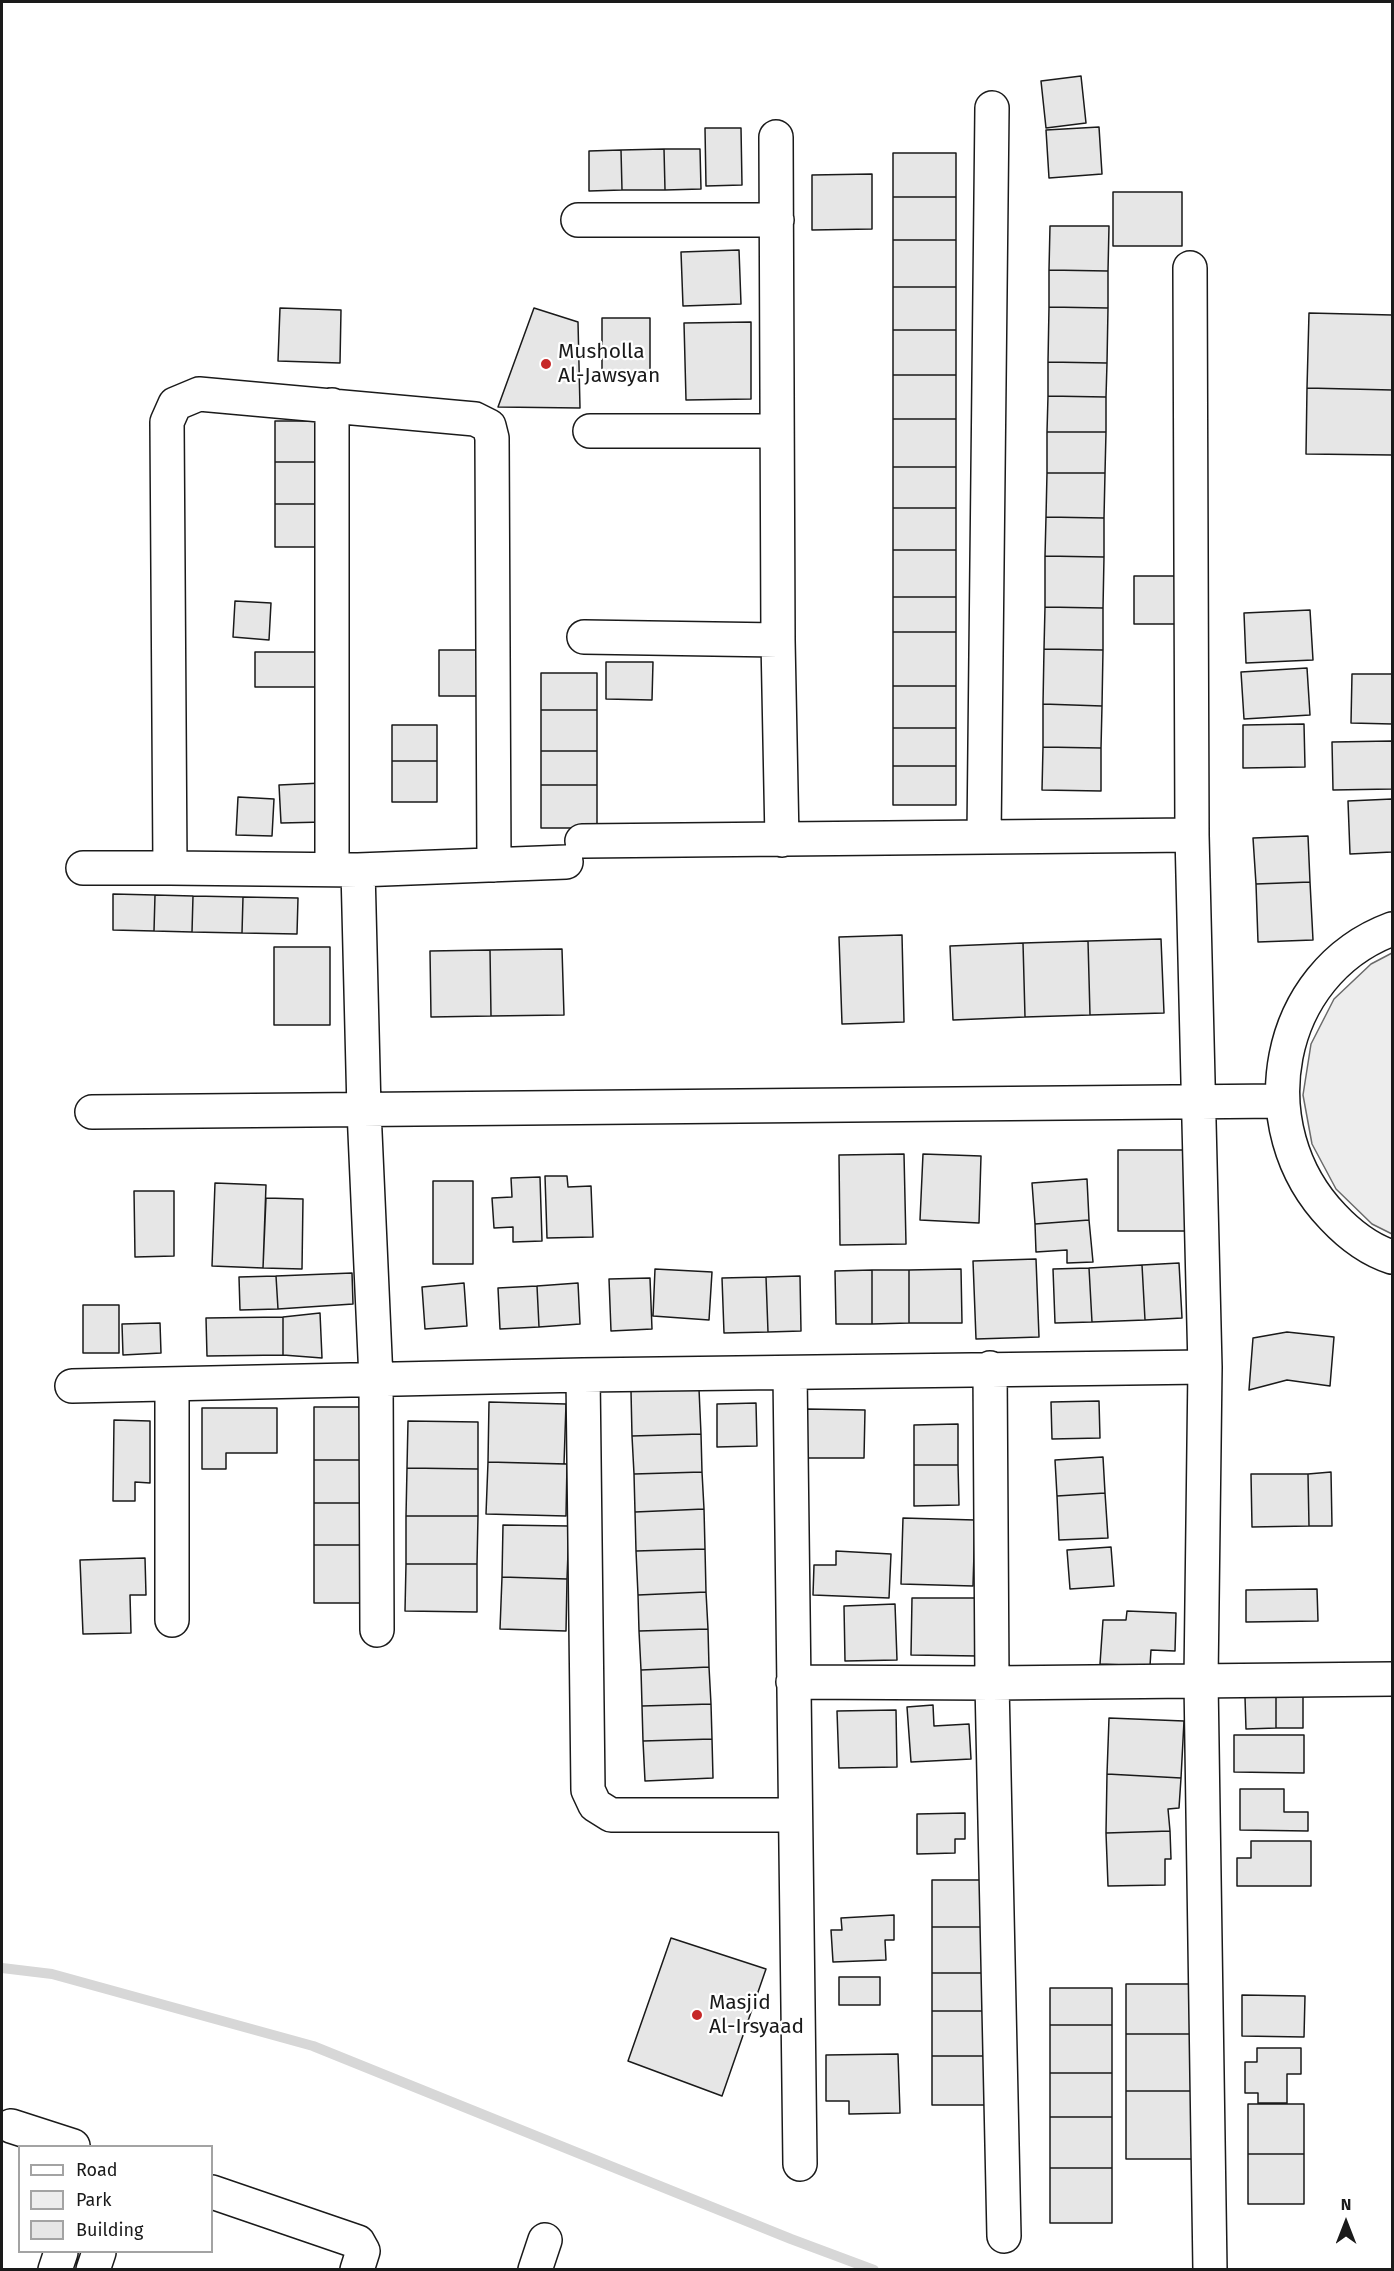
<!DOCTYPE html>
<style>
body{margin:0}
#map{position:relative;width:1394px;height:2271px;overflow:hidden;background:#fff;font-family:"Fira Sans",sans-serif}
canvas{display:block}
.frame{position:absolute;inset:0;border:3px solid #1a1a1a;pointer-events:none}
.legend{position:absolute;left:18px;top:2145px;width:195px;height:108px;box-sizing:border-box;background:#fff;border:2px solid #a3a3a3;margin:0;padding:8px 10px;list-style:none;font-size:18px;color:#1a1a1a}
.legend li{display:flex;align-items:center;gap:12px;height:30px}
.legend b{width:30px;border:2px solid #a3a3a3}
.north{position:absolute;left:1316px;top:2193px;width:60px;height:60px;-webkit-text-stroke:4px #fff;paint-order:stroke;rotate:0deg;font-size:16px;font-weight:700;line-height:24px;text-align:center;color:#1a1a1a}
.north::after{content:'';display:block;margin:auto;width:21px;height:27px;background:#1a1a1a;clip-path:polygon(50% 0,100% 100%,50% 72%,0 100%)}
</style>
<div id="map">
<canvas width="1394" height="2271"></canvas>
<div class="frame"></div>
<ul class="legend">
<li><b style="height:8px;background:#fff"></b>Road</li>
<li><b style="height:16px;background:#ededed"></b>Park</li>
<li><b style="height:16px;background:#e6e6e6"></b>Building</li>
</ul>
<div class="north">N</div>
</div>
<script>
const context = document.querySelector('canvas').getContext('2d');
context.lineJoin = 'round';
function fill(path, color) {
  context.fillStyle = color;
  context.fill(path, 'evenodd');
}
function strokePath(path, color, width, dash) {
  context.strokeStyle = color;
  context.lineWidth = width;
  context.lineCap = dash ? 'butt' : 'round';
  context.setLineDash(dash || []);
  context.stroke(path);
}
function write(font, color, halo, rows, align = 'center') {
  context.font = font + ' "Fira Sans",sans-serif';
  context.lineWidth = 4.5;
  context.setLineDash([]);
  context.textBaseline = 'middle';
  context.strokeStyle = halo;
  context.fillStyle = color;
  for (const [text, x, y, turn = 0] of rows) {
    context.save();
    context.translate(x, y);
    context.rotate((+turn || 0) * Math.PI / 180);
    context.textAlign = isNaN(turn) ? turn : align;
    if (halo) context.strokeText(text, 0, 0);
    context.fillText(text, 0, 0);
    context.restore();
  }
}
const green = new Path2D(`
 M 1392,953 L 1392,1234 L 1372,1224 L 1336,1189 L 1312,1144 L 1303,1095 L 1311,1044 L 1334,999 L 1371,964 Z`);
fill(green, '#ededed');
strokePath(green, '#6a6a6a', 1.5);
strokePath(new Path2D(`
 M 2,1968 L 52,1974 L 313,2046 L 791,2239 L 874,2270`), '#d7d7d7', 10);
const building = new Path2D(`
 M 1081,76 L 1086,123 L 1046,128 L 1041,81 Z
 M 1099,127 L 1102,174 L 1049,178 L 1046,130 Z
 M 705,128 L 741,128 L 742,185 L 706,186 Z
 M 664,149 L 665,190 L 622,190 L 621,150 Z
 M 664,149 L 700,149 L 701,189 L 665,190 Z
 M 621,150 L 622,190 L 589,191 L 589,151 Z
 M 893,153 L 956,153 L 956,197 L 893,197 Z
 M 872,174 L 872,229 L 812,230 L 812,175 Z
 M 1113,192 L 1182,192 L 1182,246 L 1113,246 Z
 M 893,197 L 956,197 L 956,240 L 893,240 Z
 M 1050,226 L 1109,226 L 1108,271 L 1049,270 Z
 M 893,240 L 956,240 L 956,287 L 893,287 Z
 M 739,250 L 741,304 L 683,306 L 681,252 Z
 M 1049,270 L 1108,271 L 1108,308 L 1049,307 Z
 M 893,287 L 956,287 L 956,330 L 893,330 Z
 M 1049,307 L 1108,308 L 1107,363 L 1048,362 Z
 M 280,308 L 341,310 L 340,363 L 278,361 Z
 M 534,308 L 578,322 L 580,408 L 498,407 Z
 M 1309,313 L 1392,315 L 1392,390 L 1307,388 Z
 M 602,318 L 650,318 L 650,373 L 602,373 Z
 M 751,322 L 751,399 L 686,400 L 684,323 Z
 M 893,330 L 956,330 L 956,375 L 893,375 Z
 M 1048,362 L 1107,363 L 1106,397 L 1048,396 Z
 M 893,375 L 956,375 L 956,419 L 893,419 Z
 M 1307,388 L 1392,390 L 1392,455 L 1306,454 Z
 M 1048,396 L 1106,397 L 1106,432 L 1047,432 Z
 M 893,419 L 956,419 L 956,467 L 893,467 Z
 M 275,421 L 324,421 L 324,462 L 275,462 Z
 M 1047,432 L 1106,432 L 1105,473 L 1047,473 Z
 M 275,462 L 324,462 L 324,504 L 275,504 Z
 M 893,467 L 956,467 L 956,508 L 893,508 Z
 M 1047,473 L 1105,473 L 1104,518 L 1046,517 Z
 M 275,504 L 324,504 L 324,547 L 275,547 Z
 M 893,508 L 956,508 L 956,550 L 893,550 Z
 M 1046,517 L 1104,518 L 1104,557 L 1045,556 Z
 M 893,550 L 956,550 L 956,597 L 893,597 Z
 M 1045,556 L 1104,557 L 1103,608 L 1045,607 Z
 M 1134,576 L 1178,576 L 1178,624 L 1134,624 Z
 M 893,597 L 956,597 L 956,632 L 893,632 Z
 M 235,601 L 271,603 L 269,640 L 233,637 Z
 M 1045,607 L 1103,608 L 1103,650 L 1044,649 Z
 M 1310,610 L 1313,660 L 1246,663 L 1244,613 Z
 M 893,632 L 956,632 L 956,686 L 893,686 Z
 M 1044,649 L 1103,650 L 1102,706 L 1043,704 Z
 M 439,650 L 482,650 L 482,696 L 439,696 Z
 M 255,652 L 316,652 L 316,687 L 255,687 Z
 M 606,662 L 653,662 L 652,700 L 606,699 Z
 M 1307,668 L 1310,715 L 1244,719 L 1241,672 Z
 M 541,673 L 597,673 L 597,710 L 541,710 Z
 M 1352,674 L 1392,674 L 1392,724 L 1351,723 Z
 M 893,686 L 956,686 L 956,728 L 893,728 Z
 M 1043,704 L 1102,706 L 1101,748 L 1043,747 Z
 M 541,710 L 597,710 L 597,751 L 541,751 Z
 M 1304,724 L 1305,767 L 1243,768 L 1243,725 Z
 M 392,725 L 437,725 L 437,761 L 392,761 Z
 M 893,728 L 956,728 L 956,766 L 893,766 Z
 M 1392,741 L 1392,789 L 1333,790 L 1332,742 Z
 M 1043,747 L 1101,748 L 1101,791 L 1042,790 Z
 M 541,751 L 597,751 L 597,785 L 541,785 Z
 M 392,761 L 437,761 L 437,802 L 392,802 Z
 M 893,766 L 956,766 L 956,805 L 893,805 Z
 M 322,783 L 324,822 L 281,823 L 279,785 Z
 M 541,785 L 597,785 L 597,828 L 541,828 Z
 M 238,797 L 274,799 L 272,836 L 236,835 Z
 M 1392,799 L 1392,852 L 1350,854 L 1348,801 Z
 M 1308,836 L 1310,882 L 1256,884 L 1253,838 Z
 M 1310,882 L 1313,940 L 1258,942 L 1256,884 Z
 M 113,894 L 155,895 L 154,931 L 113,930 Z
 M 155,895 L 193,896 L 192,932 L 154,931 Z
 M 193,896 L 243,897 L 242,933 L 192,932 Z
 M 243,897 L 298,898 L 297,934 L 242,933 Z
 M 902,935 L 904,1022 L 842,1024 L 839,937 Z
 M 1161,939 L 1164,1013 L 1090,1015 L 1088,941 Z
 M 1088,941 L 1090,1015 L 1025,1017 L 1023,943 Z
 M 1023,943 L 1025,1017 L 953,1020 L 950,946 Z
 M 274,947 L 330,947 L 330,1025 L 274,1025 Z
 M 562,949 L 564,1015 L 491,1016 L 490,950 Z
 M 490,950 L 491,1016 L 431,1017 L 430,951 Z
 M 1118,1150 L 1187,1150 L 1187,1231 L 1118,1231 Z
 M 904,1154 L 906,1244 L 840,1245 L 839,1155 Z
 M 923,1154 L 981,1156 L 979,1223 L 920,1220 Z
 M 545,1176 L 567,1176 L 568,1187 L 591,1186 L 593,1237 L 547,1238 Z
 M 540,1177 L 542,1241 L 513,1242 L 513,1227 L 494,1228 L 492,1198 L 512,1197 L 511,1178 Z
 M 1087,1179 L 1089,1220 L 1035,1224 L 1032,1183 Z
 M 433,1181 L 473,1181 L 473,1264 L 433,1264 Z
 M 215,1183 L 266,1185 L 263,1268 L 212,1266 Z
 M 134,1191 L 174,1191 L 174,1256 L 135,1257 Z
 M 266,1198 L 303,1199 L 302,1269 L 263,1268 Z
 M 1089,1220 L 1093,1262 L 1067,1263 L 1067,1250 L 1036,1252 L 1035,1224 Z
 M 1036,1259 L 1039,1337 L 976,1339 L 973,1261 Z
 M 1179,1263 L 1182,1318 L 1145,1320 L 1142,1265 Z
 M 1142,1265 L 1145,1320 L 1092,1322 L 1089,1268 Z
 M 1089,1268 L 1092,1322 L 1055,1323 L 1053,1269 Z
 M 655,1269 L 712,1272 L 709,1320 L 653,1316 Z
 M 961,1269 L 962,1323 L 909,1323 L 909,1270 Z
 M 872,1270 L 872,1324 L 836,1324 L 835,1271 Z
 M 872,1270 L 909,1270 L 909,1323 L 872,1324 Z
 M 352,1273 L 353,1304 L 278,1309 L 276,1276 Z
 M 276,1276 L 278,1309 L 240,1310 L 239,1277 Z
 M 800,1276 L 801,1331 L 768,1332 L 766,1277 Z
 M 766,1277 L 768,1332 L 724,1333 L 722,1278 Z
 M 650,1278 L 652,1329 L 611,1331 L 609,1279 Z
 M 464,1283 L 467,1326 L 425,1329 L 422,1287 Z
 M 578,1283 L 580,1324 L 539,1327 L 537,1286 Z
 M 537,1286 L 539,1327 L 500,1329 L 498,1288 Z
 M 83,1305 L 119,1305 L 119,1353 L 83,1353 Z
 M 320,1313 L 322,1358 L 283,1355 L 283,1317 Z
 M 283,1317 L 283,1355 L 207,1356 L 206,1318 Z
 M 160,1323 L 161,1353 L 123,1355 L 122,1324 Z
 M 1287,1332 L 1334,1337 L 1330,1386 L 1287,1380 L 1249,1390 L 1253,1338 Z
 M 699,1389 L 701,1434 L 632,1436 L 631,1391 Z
 M 1099,1401 L 1100,1438 L 1052,1439 L 1051,1402 Z
 M 489,1402 L 566,1404 L 564,1464 L 488,1462 Z
 M 756,1403 L 757,1446 L 717,1447 L 717,1404 Z
 M 314,1407 L 363,1407 L 363,1460 L 314,1460 Z
 M 202,1408 L 277,1408 L 277,1453 L 226,1453 L 226,1469 L 202,1469 Z
 M 807,1409 L 865,1410 L 864,1458 L 806,1458 Z
 M 114,1420 L 150,1421 L 150,1483 L 135,1482 L 135,1501 L 113,1501 Z
 M 408,1421 L 478,1422 L 478,1469 L 407,1468 Z
 M 958,1424 L 958,1465 L 914,1465 L 914,1425 Z
 M 701,1434 L 702,1472 L 634,1474 L 632,1436 Z
 M 1103,1457 L 1105,1493 L 1057,1496 L 1055,1460 Z
 M 314,1460 L 363,1460 L 363,1503 L 314,1503 Z
 M 488,1462 L 567,1464 L 566,1516 L 486,1514 Z
 M 914,1465 L 958,1465 L 959,1505 L 914,1506 Z
 M 407,1468 L 478,1469 L 478,1516 L 406,1516 Z
 M 702,1472 L 704,1509 L 635,1512 L 634,1474 Z
 M 1331,1472 L 1332,1526 L 1309,1526 L 1308,1474 Z
 M 1251,1474 L 1308,1474 L 1309,1526 L 1252,1527 Z
 M 1105,1493 L 1108,1538 L 1059,1540 L 1057,1496 Z
 M 314,1503 L 363,1503 L 363,1545 L 314,1545 Z
 M 704,1509 L 705,1549 L 636,1551 L 635,1512 Z
 M 406,1516 L 478,1516 L 477,1564 L 406,1564 Z
 M 903,1518 L 975,1520 L 973,1586 L 901,1584 Z
 M 503,1525 L 569,1526 L 567,1579 L 502,1577 Z
 M 314,1545 L 363,1545 L 363,1603 L 314,1603 Z
 M 1111,1547 L 1114,1586 L 1070,1589 L 1067,1550 Z
 M 705,1549 L 706,1592 L 638,1595 L 636,1551 Z
 M 836,1551 L 891,1554 L 889,1598 L 813,1595 L 814,1565 L 836,1565 Z
 M 145,1558 L 146,1595 L 130,1595 L 131,1633 L 83,1634 L 80,1560 Z
 M 406,1564 L 477,1564 L 477,1612 L 405,1611 Z
 M 502,1577 L 567,1579 L 566,1631 L 500,1629 Z
 M 1317,1589 L 1318,1621 L 1246,1622 L 1246,1590 Z
 M 706,1592 L 708,1629 L 639,1631 L 638,1595 Z
 M 912,1598 L 979,1598 L 978,1656 L 911,1655 Z
 M 895,1604 L 897,1660 L 845,1661 L 844,1606 Z
 M 1127,1611 L 1176,1613 L 1175,1651 L 1151,1650 L 1150,1666 L 1100,1664 L 1103,1620 L 1126,1620 Z
 M 708,1629 L 709,1667 L 641,1670 L 639,1631 Z
 M 709,1667 L 711,1704 L 642,1706 L 641,1670 Z
 M 1276,1696 L 1303,1696 L 1303,1728 L 1276,1728 Z
 M 1276,1696 L 1276,1728 L 1246,1729 L 1245,1697 Z
 M 711,1704 L 712,1739 L 643,1741 L 642,1706 Z
 M 933,1705 L 934,1726 L 969,1724 L 971,1759 L 911,1762 L 907,1707 Z
 M 896,1710 L 897,1767 L 839,1768 L 837,1711 Z
 M 1109,1718 L 1184,1721 L 1181,1778 L 1107,1774 Z
 M 1234,1735 L 1304,1735 L 1304,1773 L 1234,1772 Z
 M 712,1739 L 713,1778 L 645,1781 L 643,1741 Z
 M 1107,1774 L 1181,1778 L 1179,1808 L 1168,1809 L 1170,1831 L 1106,1833 Z
 M 1240,1789 L 1284,1789 L 1284,1812 L 1308,1812 L 1308,1831 L 1240,1830 Z
 M 965,1813 L 965,1839 L 955,1839 L 955,1853 L 917,1854 L 917,1814 Z
 M 1170,1831 L 1171,1859 L 1165,1859 L 1165,1885 L 1108,1886 L 1106,1833 Z
 M 1251,1841 L 1311,1841 L 1311,1886 L 1237,1886 L 1237,1858 L 1251,1858 Z
 M 932,1880 L 986,1880 L 986,1927 L 932,1927 Z
 M 894,1915 L 894,1940 L 885,1940 L 886,1960 L 833,1962 L 831,1930 L 842,1930 L 841,1918 Z
 M 932,1927 L 986,1927 L 986,1973 L 932,1973 Z
 M 671,1938 L 766,1969 L 722,2096 L 628,2061 Z
 M 932,1973 L 986,1973 L 986,2011 L 932,2011 Z
 M 839,1977 L 880,1977 L 880,2005 L 839,2005 Z
 M 1126,1984 L 1192,1984 L 1192,2034 L 1126,2034 Z
 M 1050,1988 L 1112,1988 L 1112,2025 L 1050,2025 Z
 M 1242,1995 L 1305,1996 L 1304,2037 L 1242,2036 Z
 M 932,2011 L 986,2011 L 986,2056 L 932,2056 Z
 M 1050,2025 L 1112,2025 L 1112,2073 L 1050,2073 Z
 M 1126,2034 L 1192,2034 L 1192,2091 L 1126,2091 Z
 M 1257,2048 L 1301,2048 L 1301,2074 L 1287,2074 L 1287,2103 L 1258,2103 L 1258,2093 L 1245,2093 L 1245,2062 L 1257,2062 Z
 M 898,2054 L 900,2113 L 849,2114 L 849,2101 L 826,2101 L 826,2055 Z
 M 932,2056 L 986,2056 L 986,2105 L 932,2105 Z
 M 1050,2073 L 1112,2073 L 1112,2117 L 1050,2117 Z
 M 1126,2091 L 1192,2091 L 1192,2159 L 1126,2159 Z
 M 1248,2104 L 1304,2104 L 1304,2154 L 1248,2154 Z
 M 1050,2117 L 1112,2117 L 1112,2168 L 1050,2168 Z
 M 1248,2154 L 1304,2154 L 1304,2204 L 1248,2204 Z
 M 1050,2168 L 1112,2168 L 1112,2223 L 1050,2223 Z`);
fill(building, '#e6e6e6');
strokePath(building, '#1a1a1a', 1.5);
const street = new Path2D(`
 M 776,137 L 778,640 L 782,840
 M 578,220 L 777,220
 M 1190,268 L 1192,835 L 1205,1367 L 1201,1680 L 1210,2270
 M 332,405 L 332,869
 M 590,431 L 777,431
 M 584,637 L 778,640
 M 984,837 L 992,108
 M 582,841 L 1192,835
 M 494,865 L 492,438 L 489,426 L 475,419 L 199,394 L 175,404 L 167,422 L 170,868 L 358,870 L 566,862
 M 83,868 L 170,868
 M 358,870 L 364,1110 L 376,1379 L 377,1630
 M 1392,929 C 1274,973 1247,1128 1333,1217 C 1349,1234 1370,1250 1392,1257
 M 92,1112 L 1281,1101
 M 990,1368 L 992,1683 L 1004,2236
 M 790,1373 L 800,2164
 M 583,1375 L 588,1790 L 595,1805 L 611,1815 L 795,1815
 M 72,1386 L 583,1375 L 1205,1367
 M 172,1620 L 172,1384
 M 793,1682 L 992,1683 L 1392,1679
 M 11,2126 L 73,2146
 M 212,2192 L 358,2242 L 363,2251 L 357,2270
 M 55,2270 L 61,2252
 M 93,2270 L 99,2252
 M 535,2270 L 545,2240`);
strokePath(street, '#1a1a1a', 36);
strokePath(street, '#fff', 33);
for (const [x, y, r, color] of [
 [546,364,6,"#c62828"],
 [697,2015,6,"#c62828"]
]) {
  const dot = new Path2D();
  dot.arc(x, y, r, 0, 2 * Math.PI);
  context.fillStyle = color;
  context.fill(dot);
  strokePath(dot, '#fff', 2);
}
write('21px', '#1a1a1a', '#fff', [
 ["Musholla",558,352],
 ["Al-Jawsyan",558,376],
 ["Masjid",709,2003],
 ["Al-Irsyaad",709,2027]
], 'left');
</script>
